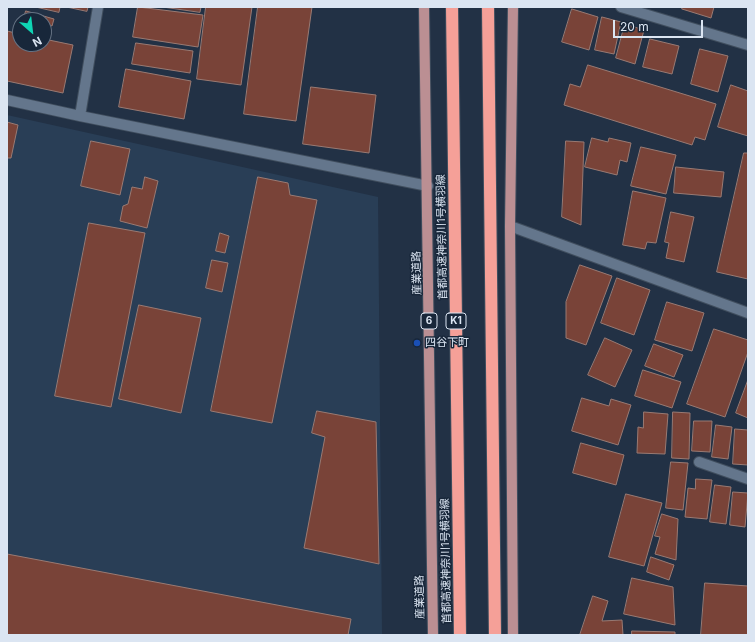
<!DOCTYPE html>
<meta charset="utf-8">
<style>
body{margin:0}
#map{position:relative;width:755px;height:642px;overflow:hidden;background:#223145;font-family:Inter,sans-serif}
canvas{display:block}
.frame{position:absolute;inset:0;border:8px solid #dbe5f2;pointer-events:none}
.north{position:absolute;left:12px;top:12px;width:40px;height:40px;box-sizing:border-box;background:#18273a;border:1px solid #667384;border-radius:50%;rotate:152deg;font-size:11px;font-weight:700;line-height:16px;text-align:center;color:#dbe5f2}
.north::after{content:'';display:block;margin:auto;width:14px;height:18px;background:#0fd5b4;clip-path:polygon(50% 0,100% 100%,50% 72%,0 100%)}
.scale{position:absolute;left:613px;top:20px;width:90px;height:18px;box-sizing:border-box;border:2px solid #dbe5f2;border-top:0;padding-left:5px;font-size:12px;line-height:14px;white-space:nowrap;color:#dbe5f2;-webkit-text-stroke:3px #18273a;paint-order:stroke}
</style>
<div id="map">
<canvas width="755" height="642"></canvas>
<div class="frame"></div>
<div class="north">N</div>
<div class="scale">20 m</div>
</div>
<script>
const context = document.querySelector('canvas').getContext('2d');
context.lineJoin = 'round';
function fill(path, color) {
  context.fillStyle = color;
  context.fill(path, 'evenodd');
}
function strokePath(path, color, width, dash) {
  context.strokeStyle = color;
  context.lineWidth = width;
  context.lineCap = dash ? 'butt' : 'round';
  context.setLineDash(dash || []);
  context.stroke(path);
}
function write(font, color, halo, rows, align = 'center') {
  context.font = font + ' Inter,"Noto Sans JP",sans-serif';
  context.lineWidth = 3;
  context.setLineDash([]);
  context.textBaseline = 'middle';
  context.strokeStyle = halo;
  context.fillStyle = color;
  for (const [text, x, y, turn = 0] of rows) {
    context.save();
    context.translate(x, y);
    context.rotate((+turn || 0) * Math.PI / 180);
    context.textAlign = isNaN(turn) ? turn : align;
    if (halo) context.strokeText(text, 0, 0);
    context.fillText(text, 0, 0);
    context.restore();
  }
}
fill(new Path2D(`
 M 7,115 L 378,197 L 382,635 L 7,635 Z`), '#293e56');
const building = new Path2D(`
 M 36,7 L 60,7 L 59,12 Z
 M 67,7 L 88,7 L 87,11 Z
 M 138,7 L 203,15 L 198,47 L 133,37 Z
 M 163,7 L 201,7 L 200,12 Z
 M 206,7 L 252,7 L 241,85 L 197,79 Z
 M 258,7 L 312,7 L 296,121 L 244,114 Z
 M 683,7 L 714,7 L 711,18 L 682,9 Z
 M 572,9 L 598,17 L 589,50 L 562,42 Z
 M 26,11 L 54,19 L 52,26 L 44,23 L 44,20 L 24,18 Z
 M 602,17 L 621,22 L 614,54 L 595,50 Z
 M 625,24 L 644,30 L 635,64 L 616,58 Z
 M 7,31 L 20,34 L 20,44 L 44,44 L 44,39 L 73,45 L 63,93 L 7,81 Z
 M 650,39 L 679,46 L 672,74 L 643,67 Z
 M 136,43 L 193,51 L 190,73 L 132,64 Z
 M 700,49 L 728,56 L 718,92 L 691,84 Z
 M 588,65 L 716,104 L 705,140 L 695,137 L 692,145 L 564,105 L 570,84 L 580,87 Z
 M 126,69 L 191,81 L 184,119 L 119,107 Z
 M 731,85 L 748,91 L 748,136 L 718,127 Z
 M 311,87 L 376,95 L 369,153 L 303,144 Z
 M 7,122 L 18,125 L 11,158 L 7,158 Z
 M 592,138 L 608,142 L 609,138 L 631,143 L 627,162 L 620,160 L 617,175 L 585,167 Z
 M 91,141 L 130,149 L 120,195 L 81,186 Z
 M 566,141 L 584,142 L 581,225 L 562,217 Z
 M 641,147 L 676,155 L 666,194 L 631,186 Z
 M 744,153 L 748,153 L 748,279 L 717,272 Z
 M 676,167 L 724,172 L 721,197 L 674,193 Z
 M 145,177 L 158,181 L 147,228 L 120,221 L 123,206 L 128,204 L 132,187 L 142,189 Z
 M 258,177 L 288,183 L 290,195 L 317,200 L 272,423 L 211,411 Z
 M 633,191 L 666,198 L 656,243 L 647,242 L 645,249 L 623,245 Z
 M 671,212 L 694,217 L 684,262 L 666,258 L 669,243 L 665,242 Z
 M 89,223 L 145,233 L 111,407 L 55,396 Z
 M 220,233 L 229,236 L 225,253 L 216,251 Z
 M 212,260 L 228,263 L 222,292 L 206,288 Z
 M 580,265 L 612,276 L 586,345 L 566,338 L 566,302 Z
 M 617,278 L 650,290 L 634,335 L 601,323 Z
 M 667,302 L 704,313 L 692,351 L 655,340 Z
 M 139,305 L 201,318 L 181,413 L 119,399 Z
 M 714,329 L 748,340 L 748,352 L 725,417 L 687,404 Z
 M 605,338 L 632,350 L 615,387 L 588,375 Z
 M 654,344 L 683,355 L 674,377 L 645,366 Z
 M 643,370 L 681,382 L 672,408 L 635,396 Z
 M 748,380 L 748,418 L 736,413 Z
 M 582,398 L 609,406 L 611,399 L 631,405 L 618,445 L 572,431 Z
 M 317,411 L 376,422 L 379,564 L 304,548 L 325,437 L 312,433 Z
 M 644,412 L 668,414 L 665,454 L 637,453 L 638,427 L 643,428 Z
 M 673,412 L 690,413 L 689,459 L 672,458 Z
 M 694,421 L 712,421 L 710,452 L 692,451 Z
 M 716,425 L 732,427 L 728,459 L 712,457 Z
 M 735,429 L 748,430 L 748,465 L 733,464 Z
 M 581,443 L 624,455 L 616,485 L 573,473 Z
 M 671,462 L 688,463 L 683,510 L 666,508 Z
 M 696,479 L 712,480 L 707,519 L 685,517 L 688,488 L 695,489 Z
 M 715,485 L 731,487 L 726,524 L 710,522 Z
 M 733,492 L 748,493 L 745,527 L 730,525 Z
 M 626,494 L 662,503 L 644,566 L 609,557 Z
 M 662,514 L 678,519 L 676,560 L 655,554 L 660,537 L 655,536 Z
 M 7,554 L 351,619 L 348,635 L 7,635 Z
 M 651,557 L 674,565 L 669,580 L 647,572 Z
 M 632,578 L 673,587 L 675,625 L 624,614 Z
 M 705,583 L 748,586 L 748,635 L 701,635 Z
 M 593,596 L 608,601 L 602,621 L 622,620 L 623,635 L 580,635 Z
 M 632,631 L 675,632 L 675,635 L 632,635 Z`);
fill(building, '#794338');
strokePath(building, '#997a73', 1);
const lane = new Path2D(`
 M 699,462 L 748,479`);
const street = new Path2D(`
 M 621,7 L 748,45
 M 7,100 L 80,116 L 428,186
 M 80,116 L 98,7
 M 510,226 L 748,313`);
const primary = new Path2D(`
 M 424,7 L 433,635
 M 513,7 L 510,226 L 513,635`);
const highway = new Path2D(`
 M 452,7 L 460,635
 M 488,7 L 495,635`);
strokePath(lane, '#404e5e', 12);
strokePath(street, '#404e5e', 12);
strokePath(primary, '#404e5e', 12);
strokePath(highway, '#404e5e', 14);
strokePath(lane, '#64768c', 10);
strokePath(street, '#64768c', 10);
strokePath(primary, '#bb8f93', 10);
strokePath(highway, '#f5a098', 12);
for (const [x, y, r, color] of [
 [417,343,4,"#1a4fb4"]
]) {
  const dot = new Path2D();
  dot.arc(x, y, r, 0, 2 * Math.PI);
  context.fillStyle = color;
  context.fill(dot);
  strokePath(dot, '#18273a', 1.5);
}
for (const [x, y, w] of [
 [429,321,16],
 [456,321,20]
]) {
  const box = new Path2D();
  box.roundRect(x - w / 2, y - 8, w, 16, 3);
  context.fillStyle = '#18273a';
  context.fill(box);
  strokePath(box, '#dbe5f2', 1);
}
write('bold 10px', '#dbe5f2', null, [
 ["6",429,321],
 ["K1",456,321]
]);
write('11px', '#dbe5f2', '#18273a', [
 ["首都高速神奈川1号横羽線",442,237,-91],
 ["産業道路",417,273,-91],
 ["首都高速神奈川1号横羽線",446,561,-91],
 ["産業道路",420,597,-91]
]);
write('11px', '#dbe5f2', '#18273a', [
 ["四谷下町",425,343]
], 'left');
</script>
